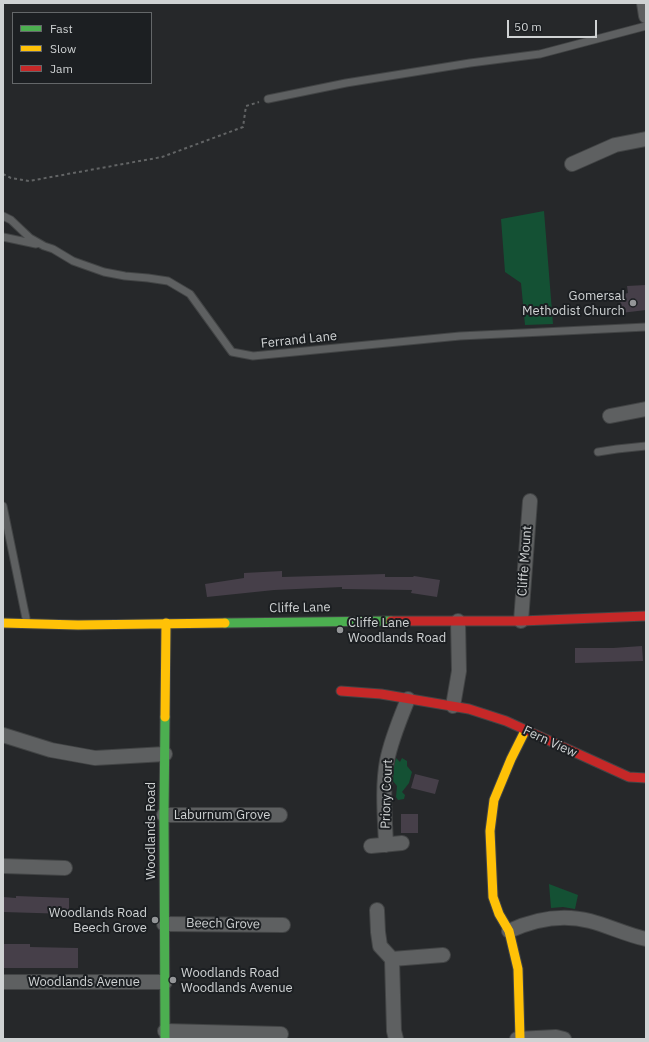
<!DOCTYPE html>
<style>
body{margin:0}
#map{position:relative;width:649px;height:1042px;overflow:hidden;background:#26282a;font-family:"IBM Plex Sans",sans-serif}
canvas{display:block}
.frame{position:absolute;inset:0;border:4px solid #cfd2d3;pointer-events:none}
.legend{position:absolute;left:12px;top:12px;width:140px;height:72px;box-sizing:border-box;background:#1c1f22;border:1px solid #646769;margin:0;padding:5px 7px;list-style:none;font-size:12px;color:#cfd2d3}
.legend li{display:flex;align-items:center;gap:8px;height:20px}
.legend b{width:20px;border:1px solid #646769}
.scale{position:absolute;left:507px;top:20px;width:90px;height:18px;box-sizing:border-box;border:2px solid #cfd2d3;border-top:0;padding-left:5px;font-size:12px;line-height:14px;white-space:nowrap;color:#cfd2d3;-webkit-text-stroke:3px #1c1f22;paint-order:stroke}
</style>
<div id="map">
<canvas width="649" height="1042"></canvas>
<div class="frame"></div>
<ul class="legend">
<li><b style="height:5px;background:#4caf50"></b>Fast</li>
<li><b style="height:5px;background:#ffc107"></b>Slow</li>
<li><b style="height:5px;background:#c62828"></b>Jam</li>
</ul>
<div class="scale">50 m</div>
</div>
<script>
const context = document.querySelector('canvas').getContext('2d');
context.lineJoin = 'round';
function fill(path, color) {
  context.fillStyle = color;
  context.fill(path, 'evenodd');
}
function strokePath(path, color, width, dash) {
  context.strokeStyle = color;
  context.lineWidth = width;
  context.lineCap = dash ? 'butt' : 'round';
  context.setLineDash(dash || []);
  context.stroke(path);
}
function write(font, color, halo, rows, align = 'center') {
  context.font = font + ' "IBM Plex Sans",sans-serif';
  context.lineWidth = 4;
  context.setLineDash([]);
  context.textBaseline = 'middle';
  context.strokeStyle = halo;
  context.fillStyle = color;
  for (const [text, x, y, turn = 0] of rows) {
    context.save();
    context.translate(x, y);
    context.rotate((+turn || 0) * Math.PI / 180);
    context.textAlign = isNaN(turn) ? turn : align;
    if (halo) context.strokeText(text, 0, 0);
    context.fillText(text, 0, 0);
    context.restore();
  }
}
fill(new Path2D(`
 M 544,211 L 553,324 L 525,325 L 521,283 L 505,272 L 501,219 Z
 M 396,758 L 400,762 L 402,758 L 407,761 L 407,766 L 412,772 L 409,783 L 402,792 L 405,795 L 404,799 L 398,800 L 396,797 L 397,786 L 393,781 L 394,766 Z
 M 549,884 L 578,895 L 575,909 L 563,907 L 551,908 Z`), '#145134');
fill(new Path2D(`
 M 646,285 L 646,310 L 621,313 L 620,295 L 628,293 L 627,286 Z
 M 282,571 L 282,577 L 385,574 L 385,577 L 413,577 L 414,576 L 440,580 L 437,597 L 411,593 L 412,590 L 342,589 L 342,587 L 274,590 L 207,597 L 205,584 L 244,578 L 244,573 Z
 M 642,646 L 643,661 L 575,663 L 575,648 L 613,648 Z
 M 415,774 L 439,780 L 435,794 L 411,788 Z
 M 401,814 L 418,814 L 418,833 L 401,833 Z
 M 16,896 L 69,898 L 69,914 L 3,912 L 3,897 L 16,898 Z
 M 3,944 L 30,944 L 30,947 L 78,948 L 78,968 L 3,968 Z`), '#463f49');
const lane = new Path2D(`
 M 268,99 L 346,83 L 470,63 L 540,54 L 646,26
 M 3,216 L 11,220 L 30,238 L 44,246 L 53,249 L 73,261 L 104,272 L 125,276 L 148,278 L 168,281 L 190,294 L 232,352 L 253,356 L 460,336 L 646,327
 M 3,237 L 36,244
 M 598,452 L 617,449 L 646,446
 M 3,506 L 27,623`);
const street = new Path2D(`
 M 644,3 L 646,16
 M 572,164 L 615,145 L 646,139
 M 610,416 L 646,409
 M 521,621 L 530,501
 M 453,706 L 459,671 L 458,621
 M 3,735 L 51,750 L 95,758 L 165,754
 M 164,815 L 280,815
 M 386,845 C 385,818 382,788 387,761 C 391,740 400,719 408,699
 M 371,846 L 402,843
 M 3,866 L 65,868
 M 377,910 L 378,932 L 380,946 L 392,959 L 394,1031 L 396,1039
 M 164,924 L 283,925
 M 509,931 C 535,919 563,914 590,921 C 609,926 627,935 646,939
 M 392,959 L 443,955
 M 3,982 L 165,982
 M 165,1031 L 281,1034
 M 517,1039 L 556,1037 L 564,1039`);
const fast = new Path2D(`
 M 225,623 L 391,621
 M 165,1039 L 164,815 L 165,717`);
const slow = new Path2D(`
 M 3,623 L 78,625 L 225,623
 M 165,717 L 166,623
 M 520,1038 L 518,969 L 509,931 L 499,914 L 493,897 L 490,831 L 494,800 L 511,759 L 525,731`);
const jam = new Path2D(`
 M 391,621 L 521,621 L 646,616
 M 341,691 L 381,694 L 469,709 L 506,721 L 629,777 L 646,778`);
strokePath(lane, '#424445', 9);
strokePath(street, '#424445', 16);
strokePath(fast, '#424445', 11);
strokePath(slow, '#424445', 11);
strokePath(jam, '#424445', 11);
strokePath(new Path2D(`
 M 3,174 L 11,178 L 29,181 L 162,157 L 243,127 L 246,106 L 259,102`), '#626465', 2, [3, 3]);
strokePath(lane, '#5e6061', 7);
strokePath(street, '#5e6061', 14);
strokePath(fast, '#4caf50', 9);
strokePath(slow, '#ffc107', 9);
strokePath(jam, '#c62828', 9);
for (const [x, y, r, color] of [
 [633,303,4,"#949698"],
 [340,630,4,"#949698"],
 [155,920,4,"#949698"],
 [173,980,4,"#949698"]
]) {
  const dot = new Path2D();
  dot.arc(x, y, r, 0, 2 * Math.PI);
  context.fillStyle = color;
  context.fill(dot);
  strokePath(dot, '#1c1f22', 1.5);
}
write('13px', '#cfd2d3', '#1c1f22', [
 ["Gomersal",625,296],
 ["Methodist Church",625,311],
 ["Cliffe Lane",348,623,"left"],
 ["Woodlands Road",348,638,"left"],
 ["Woodlands Road",147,913],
 ["Beech Grove",147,928],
 ["Woodlands Road",181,973,"left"],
 ["Woodlands Avenue",181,988,"left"]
], 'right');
write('13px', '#cfd2d3', '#1c1f22', [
 ["Ferrand Lane",299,340,-6],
 ["Cliffe Mount",525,561,-86],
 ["Cliffe Lane",300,608,-1],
 ["Fern View",550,742,25],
 ["Priory Court",387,794,-88],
 ["Laburnum Grove",222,815],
 ["Woodlands Road",151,831,-90],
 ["Beech Grove",223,924,1],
 ["Woodlands Avenue",84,982]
]);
</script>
